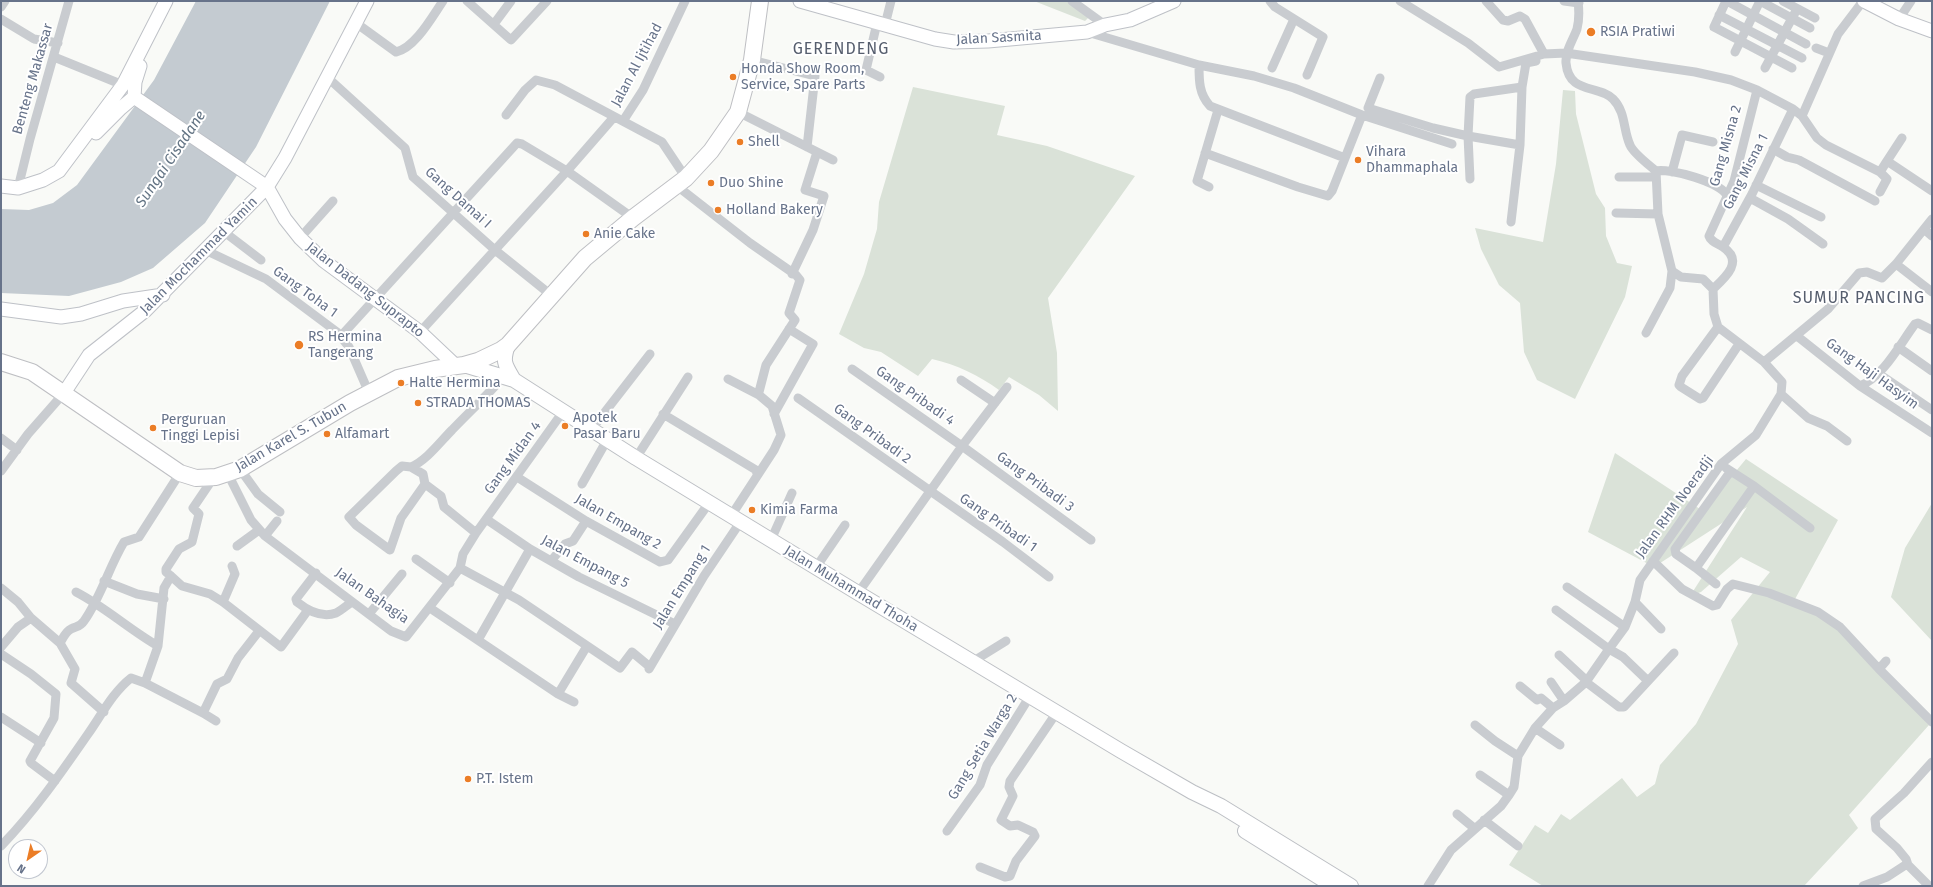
<!DOCTYPE html>
<style>
body{margin:0}
#map{position:relative;width:1933px;height:887px;overflow:hidden;background:#f9faf7;font-family:"Fira Sans",sans-serif}
canvas{display:block}
.frame{position:absolute;inset:0;border:2px solid #67738a;pointer-events:none}
.north{position:absolute;left:8px;top:839px;width:40px;height:40px;box-sizing:border-box;background:#fff;border:1px solid #c2c7d0;border-radius:50%;rotate:214deg;font-size:11px;font-weight:700;line-height:16px;text-align:center;color:#67738a}
.north::after{content:'';display:block;margin:auto;width:14px;height:18px;background:#eb7d26;clip-path:polygon(50% 0,100% 100%,50% 72%,0 100%)}
</style>
<div id="map">
<canvas width="1933" height="887"></canvas>
<div class="frame"></div>
<div class="north">N</div>
</div>
<script>
const context = document.querySelector('canvas').getContext('2d');
context.lineJoin = 'round';
function fill(path, color) {
  context.fillStyle = color;
  context.fill(path, 'evenodd');
}
function strokePath(path, color, width, dash) {
  context.strokeStyle = color;
  context.lineWidth = width;
  context.lineCap = dash ? 'butt' : 'round';
  context.setLineDash(dash || []);
  context.stroke(path);
}
function write(font, color, halo, rows, align = 'center') {
  context.font = font + ' "Fira Sans",sans-serif';
  context.lineWidth = 4;
  context.setLineDash([]);
  context.textBaseline = 'middle';
  context.strokeStyle = halo;
  context.fillStyle = color;
  for (const [text, x, y, turn = 0] of rows) {
    context.save();
    context.translate(x, y);
    context.rotate((+turn || 0) * Math.PI / 180);
    context.textAlign = isNaN(turn) ? turn : align;
    if (halo) context.strokeText(text, 0, 0);
    context.fillText(text, 0, 0);
    context.restore();
  }
}
fill(new Path2D(`
 M 1034,1 L 1075,1 L 1091,15 L 1085,21 Z
 M 913,87 L 1005,106 L 997,135 L 1047,146 L 1135,176 L 1048,298 L 1057,353 L 1058,411 L 1039,395 L 1009,377 L 999,390 C 978,375 958,365 932,359 L 918,376 L 881,352 L 864,348 L 839,334 L 864,274 L 877,229 L 879,202 Z
 M 1563,90 L 1575,91 L 1576,114 L 1596,194 L 1605,208 L 1606,236 L 1617,263 L 1632,266 L 1625,297 L 1575,399 L 1537,380 L 1524,352 L 1520,303 L 1499,285 L 1481,249 L 1475,228 L 1543,242 L 1556,164 Z
 M 1615,453 L 1703,511 L 1746,459 L 1838,520 L 1794,601 L 1839,622 L 1929,725 L 1849,815 L 1858,828 L 1804,886 L 1543,886 L 1509,865 L 1535,825 L 1548,833 L 1561,814 L 1570,820 L 1622,778 L 1637,797 L 1655,784 L 1660,765 L 1696,724 L 1738,644 L 1731,620 L 1770,572 L 1741,557 L 1701,592 L 1690,596 L 1747,507 L 1654,567 L 1588,532 Z
 M 1932,503 L 1932,641 L 1891,597 L 1905,548 Z`), '#dae2d8');
fill(new Path2D(`
 M 196,1 L 330,1 L 256,147 L 205,223 L 153,268 L 121,282 L 69,296 L 1,293 L 1,209 L 29,210 L 53,203 L 77,185 L 154,80 Z`), '#c4cbd1');
const secondary = new Path2D(`
 M 800,1 L 935,39 L 954,42 L 988,41 L 1087,32 L 1105,25 L 1130,20 L 1174,1
 M 1864,1 L 1899,19 L 1932,31
 M 134,97 L 267,187 L 285,219 L 300,238 L 324,261 L 420,332 L 456,366
 M 134,97 L 135,82 L 140,66
 M 96,133 L 121,108 L 134,97
 M 1,186 L 18,188 L 43,180 L 59,171 L 123,85 L 166,1
 M 1,309 L 61,317 L 81,314 L 123,301 L 163,295
 M 64,393 L 89,355 L 146,310 L 267,187 L 285,158 L 367,1`);
const primary = new Path2D(`
 M 508,345 C 502,362 505,365 514,380
 M 464,365 L 514,380 L 636,458 L 858,593 L 1121,751 L 1192,792 L 1221,806 L 1351,886
 M 1245,831 L 1333,886`);
const highway = new Path2D(`
 M 1,362 L 32,372 L 180,473 L 196,478 L 216,477 L 240,469 L 350,403 L 398,378 L 435,369 L 464,365 L 478,361 L 501,350 L 508,345 L 585,258 L 633,218 L 686,178 L 711,151 L 738,112 L 752,60 L 760,1`);
strokePath(secondary, '#bec1c7', 15);
strokePath(primary, '#bcbfc4', 16);
strokePath(highway, '#bebfc3', 18);
strokePath(new Path2D(`
 M 467,1 L 511,40 L 547,1
 M 1072,1 L 1105,25
 M 1270,1 L 1275,7 L 1323,37 L 1307,75
 M 1400,1 L 1468,43 L 1499,67 L 1544,54 L 1566,53 L 1695,72 L 1731,80 L 1757,90 L 1793,109 L 1802,116 L 1817,138 L 1826,145 L 1880,172 L 1887,161 L 1932,191
 M 1486,1 L 1503,20 L 1508,21 L 1520,16 L 1525,19 L 1544,54
 M 1564,1 L 1579,3
 M 1726,1 L 1714,27 L 1792,68
 M 1727,1 L 1806,44
 M 1783,1 L 1815,18
 M 1,7 L 5,1
 M 1719,15 L 1802,58
 M 1,19 L 34,39 L 58,43
 M 1899,19 L 1911,1
 M 356,23 L 396,52 C 415,48 432,17 443,1
 M 877,23 L 866,70 L 880,77
 M 494,24 L 511,1
 M 885,25 L 891,1
 M 1087,32 L 1199,65 L 1254,76 L 1294,88 L 1362,115 L 1452,144
 M 1816,48 L 1829,53
 M 1735,52 L 1760,1 L 1810,28
 M 54,57 L 123,85
 M 752,60 L 815,76 L 807,147
 M 1199,65 C 1199,81 1199,94 1210,106 L 1345,158
 M 1272,68 L 1294,19
 M 1765,68 L 1797,9
 M 327,77 L 405,148 L 413,177 L 495,250 L 551,295
 M 1380,78 L 1368,108 L 1433,128 L 1468,136 L 1470,179
 M 738,112 L 833,160
 M 506,115 L 525,90 L 536,80 L 555,85 L 662,142 L 686,178
 M 1802,116 L 1838,34 L 1863,1
 M 623,121 L 643,90 L 685,1
 M 1520,145 L 1522,87 L 1526,63 L 1536,61
 M 1773,149 L 1787,157 L 1799,160 L 1875,201
 M 1205,153 L 1298,187 L 1328,196 L 1332,191 L 1362,115
 M 1887,161 L 1902,138
 M 1656,171 C 1669,168 1722,182 1727,196
 M 1672,172 L 1682,135 L 1713,142
 M 1619,177 L 1656,177
 M 1756,185 L 1821,217
 M 677,186 L 750,243 L 796,275 L 800,280 L 789,313 L 795,320 L 766,365 L 759,392 L 759,395
 M 1209,187 L 1197,181 L 1218,110
 M 18,188 L 30,139 L 69,1
 M 1880,192 L 1887,179 L 1880,172
 M 1750,198 L 1788,219 L 1823,244
 M 1616,213 L 1658,214
 M 1511,222 L 1520,145 L 1468,136 L 1470,97 L 1474,94 L 1522,87
 M 1924,229 L 1932,236
 M 223,231 L 261,260
 M 300,238 L 333,201
 M 1723,247 L 1752,194 L 1793,109
 M 205,250 L 266,279 L 337,332 L 349,347 L 369,393
 M 1896,264 L 1932,292
 M 792,274 L 813,230 L 824,196 L 805,190 L 817,152
 M 1713,289 C 1726,277 1744,261 1723,247 C 1717,243 1711,242 1709,236 L 1734,181 L 1757,90
 M 1718,327 L 1682,376 L 1679,385 L 1681,387 L 1700,399 L 1703,398 L 1739,344
 M 420,332 L 567,171 L 614,117
 M 1646,333 L 1670,288 L 1672,271
 M 341,336 L 517,143 L 522,144 L 567,171 L 633,218
 M 1797,336 L 1860,386 L 1932,433
 M 1898,347 L 1932,371
 M 1764,362 L 1828,309 L 1859,273 L 1867,272 L 1882,278 L 1896,264 L 1932,219
 M 852,369 L 962,446 L 1091,540
 M 1879,374 L 1932,410
 M 728,379 L 759,395 L 772,406 L 781,435 L 774,450 L 731,516
 M 961,380 L 995,403
 M 1860,386 C 1883,377 1900,344 1915,324 L 1918,323 L 1932,330
 M 1781,394 L 1808,418 L 1827,426 L 1847,441
 M 798,398 L 1003,542 L 1049,577
 M 663,414 L 756,470 L 757,474
 M 774,414 L 813,344 L 789,329
 M 591,430 L 650,354
 M 1,438 L 17,450
 M 636,458 L 688,377
 M 411,467 C 427,460 440,442 452,430 C 469,412 487,396 503,377
 M 1726,468 L 1754,486
 M 240,469 L 258,494 L 280,512
 M 1,471 L 28,434 L 64,393
 M 1730,472 L 1675,549 L 1676,554 L 1696,568 L 1754,486 L 1810,528
 M 228,474 L 251,520 L 265,536 L 391,631 L 406,637 L 460,568 L 463,554 L 476,533 L 562,413
 M 517,477 L 586,521 L 660,562 L 668,560 L 709,503
 M 425,484 L 401,518 L 390,550 L 356,525 L 349,517 L 396,471 L 402,466 L 411,467 L 423,474 L 425,484 L 441,496 L 444,507 L 476,533
 M 582,484 L 607,440
 M 486,519 L 530,549 L 579,577 L 675,624
 M 265,536 L 277,521
 M 771,540 L 792,493
 M 237,546 L 259,530
 M 416,559 L 450,583
 M 551,561 L 565,544 L 573,541 L 586,521
 M 1653,561 L 1682,589 L 1713,606 L 1717,605 L 1727,589 L 1733,584 L 1769,593 L 1818,612 L 1840,627 L 1879,669 L 1932,722
 M 460,568 L 519,600 L 620,668 L 632,652 L 650,667
 M 1696,568 L 1716,584
 M 823,570 L 819,563 L 845,525
 M 316,573 L 296,599 L 297,602 C 307,610 322,618 336,613 C 342,610 347,605 352,602
 M 171,576 L 166,572 L 166,569 L 179,549 L 192,542 L 199,514 L 193,508 L 214,477
 M 104,581 L 137,594 L 164,599
 M 1567,587 L 1625,627
 M 1,588 L 18,602 L 31,618 L 18,627 L 1,647
 M 76,592 C 105,607 130,630 158,646
 M 858,593 L 962,446 L 1007,387
 M 223,602 L 235,574 L 232,566
 M 1635,602 L 1661,629
 M 430,608 L 558,694 L 574,702
 M 1556,610 L 1609,649 L 1623,657 L 1648,681
 M 369,614 L 402,574
 M 31,618 L 60,643 L 75,669 L 71,683 L 104,712
 M 478,640 L 530,549
 M 60,643 C 63,638 66,631 71,629 C 77,626 80,627 84,621 C 101,597 109,567 124,542 L 139,537 L 180,473
 M 1,654 L 31,674 L 56,694 L 54,718 L 30,761 L 31,763 L 55,781
 M 1559,655 L 1587,681
 M 972,662 L 1006,641
 M 649,669 L 704,576 L 741,521
 M 1879,669 L 1886,661
 M 1551,682 L 1564,701
 M 1586,682 L 1619,707 L 1624,707 L 1674,653
 M 145,683 L 158,646 L 164,588 L 171,576 L 182,586 L 210,594 L 223,602 L 281,647 L 308,610
 M 1520,686 L 1537,700 L 1541,698 L 1553,708
 M 558,694 L 587,646
 M 203,713 L 216,721
 M 1,717 L 41,743
 M 1475,725 L 1495,741 L 1518,756
 M 1535,728 L 1560,745
 M 1480,775 L 1509,795
 M 1457,814 L 1474,828
 M 1484,820 L 1518,846
 M 947,831 L 980,785 L 987,765 L 1030,696
 M 1,846 C 34,812 61,773 88,734 C 101,716 112,693 131,678 L 145,683 L 203,713 L 217,684 L 227,679 L 238,658 L 259,631
 M 980,867 L 1005,877 L 1010,876 L 1016,861 L 1035,836 L 1033,832 L 1018,825 L 1010,826 L 1001,820 L 1013,796 L 1009,787 L 1010,781 L 1057,712
 M 1428,886 L 1451,850 L 1501,806 L 1509,795 L 1514,787 L 1518,756 L 1535,728 L 1553,708 L 1564,701 L 1586,682 L 1609,649 L 1625,627 L 1635,602 L 1640,580 L 1721,464 L 1756,435 L 1781,394 L 1782,382 L 1764,362 L 1718,327 L 1714,314 L 1713,289 L 1703,279 L 1681,277 L 1672,271 L 1658,214 L 1656,171 C 1649,165 1633,153 1630,145 C 1623,130 1626,112 1613,99 C 1598,84 1569,95 1566,63 C 1565,51 1573,40 1577,29 C 1579,21 1579,9 1578,1
 M 1863,886 L 1887,877 L 1907,864
 M 1929,886 L 1908,865 L 1906,859 L 1897,848 L 1876,829 L 1875,819 L 1904,793 L 1932,762`), '#c9ccd0', 9);
strokePath(secondary, '#fff', 13);
strokePath(primary, '#fff', 14);
strokePath(highway, '#fff', 16);
for (const [x, y, r, color] of [
 [1591,32,5,"#eb7d26"],
 [733,77,4,"#eb7d26"],
 [740,142,4,"#eb7d26"],
 [1358,160,4,"#eb7d26"],
 [711,183,4,"#eb7d26"],
 [718,210,4,"#eb7d26"],
 [586,234,4,"#eb7d26"],
 [299,345,5,"#eb7d26"],
 [401,383,4,"#eb7d26"],
 [418,403,4,"#eb7d26"],
 [565,426,4,"#eb7d26"],
 [153,428,4,"#eb7d26"],
 [327,434,4,"#eb7d26"],
 [752,510,4,"#eb7d26"],
 [468,779,4,"#eb7d26"]
]) {
  const dot = new Path2D();
  dot.arc(x, y, r, 0, 2 * Math.PI);
  context.fillStyle = color;
  context.fill(dot);
  strokePath(dot, '#fff', 1.5);
}
write('14px', '#67738a', '#fff', [
 ["RSIA Pratiwi",1600,32],
 ["Honda Show Room,",741,69],
 ["Service, Spare Parts",741,85],
 ["Shell",748,142],
 ["Vihara",1366,152],
 ["Dhammaphala",1366,168],
 ["Duo Shine",719,183],
 ["Holland Bakery",726,210],
 ["Anie Cake",594,234],
 ["RS Hermina",308,337],
 ["Tangerang",308,353],
 ["Halte Hermina",409,383],
 ["STRADA THOMAS",426,403],
 ["Apotek",573,418],
 ["Pasar Baru",573,434],
 ["Perguruan",161,420],
 ["Tinggi Lepisi",161,436],
 ["Alfamart",335,434],
 ["Kimia Farma",760,510],
 ["P.T. Istem",476,779]
], 'left');
write('14px', '#67738a', '#fff', [
 ["Jalan Sasmita",999,38,-3],
 ["Jalan Al Ijtihad",637,65,-62],
 ["Benteng Makassar",33,79,-74],
 ["Gang Misna 2",1726,146,-74],
 ["Gang Misna 1",1746,172,-63],
 ["Gang Damai I",458,198,42],
 ["Jalan Mochammad Yamin",199,256,-45],
 ["Jalan Dadang Suprapto",365,290,38],
 ["Gang Toha 1",305,292,36],
 ["Gang Haji Hasyim",1872,374,36],
 ["Gang Pribadi 4",915,396,35],
 ["Gang Pribadi 2",872,434,36],
 ["Jalan Karel S. Tubun",291,437,-30],
 ["Gang Midan 4",513,458,-54],
 ["Gang Pribadi 3",1035,482,36],
 ["Jalan RHM Noeradji",1675,507,-54],
 ["Jalan Empang 2",618,522,30],
 ["Gang Pribadi 1",998,523,35],
 ["Jalan Empang 5",585,562,28],
 ["Jalan Empang 1",682,587,-58],
 ["Jalan Muhammad Thoha",851,589,31],
 ["Jalan Bahagia",372,596,35],
 ["Gang Setia Warga 2",983,747,-59]
]);
write('italic 15px', '#637484', '#fff', [
 ["Sungai Cisadane",171,159,-56]
]);
context.letterSpacing = '1px';
write('16px', '#565e6e', '#fff', [
 ["GERENDENG",841,50],
 ["SUMUR PANCING",1859,299]
]);
context.letterSpacing = '0px';
</script>
